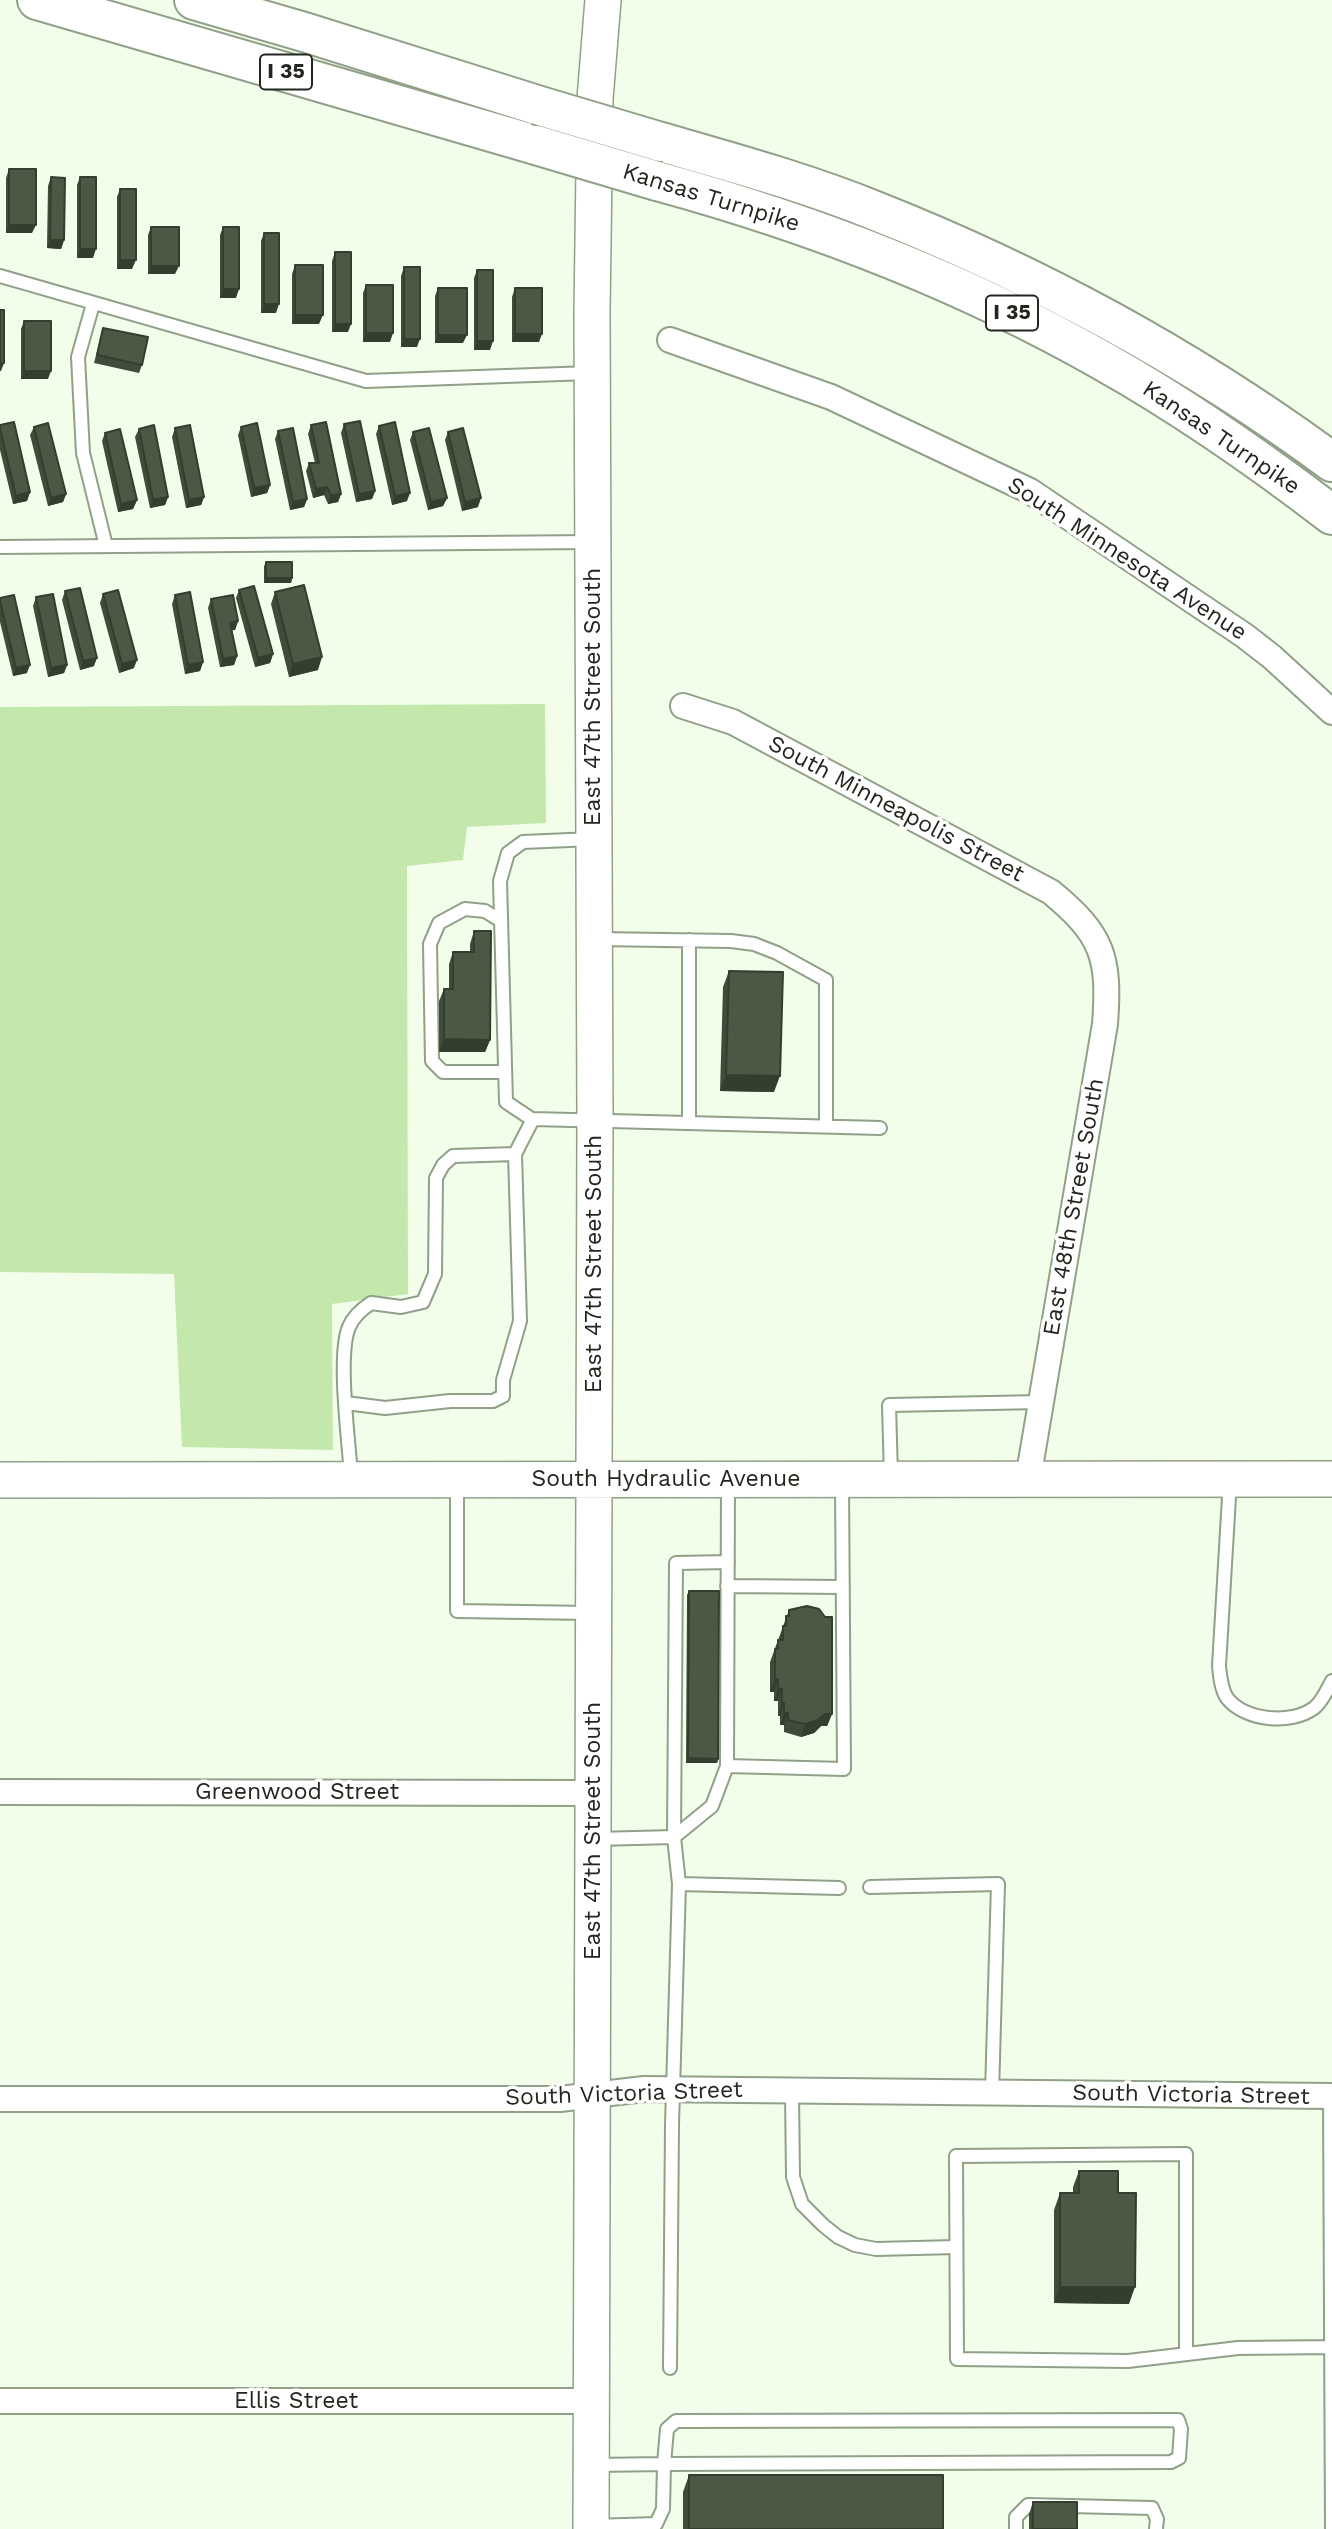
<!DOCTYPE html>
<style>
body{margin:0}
canvas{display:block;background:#f2feea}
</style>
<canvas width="1332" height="2529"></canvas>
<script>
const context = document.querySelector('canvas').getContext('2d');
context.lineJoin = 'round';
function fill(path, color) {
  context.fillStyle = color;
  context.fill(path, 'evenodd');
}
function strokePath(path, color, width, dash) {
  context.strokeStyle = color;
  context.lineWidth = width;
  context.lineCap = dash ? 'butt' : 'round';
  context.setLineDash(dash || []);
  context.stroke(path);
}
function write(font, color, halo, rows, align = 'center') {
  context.font = font + ' "Work Sans",sans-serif';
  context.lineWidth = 7;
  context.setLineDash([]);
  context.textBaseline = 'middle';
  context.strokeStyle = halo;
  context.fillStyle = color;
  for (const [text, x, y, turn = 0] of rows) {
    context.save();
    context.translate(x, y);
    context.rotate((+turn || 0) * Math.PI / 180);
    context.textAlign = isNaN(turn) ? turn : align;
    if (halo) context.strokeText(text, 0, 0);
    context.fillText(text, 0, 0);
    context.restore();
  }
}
fill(new Path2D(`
 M 545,704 L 546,823 L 467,827 L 463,860 L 407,866 L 408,1294 L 332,1304 L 333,1450 L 182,1447 L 174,1274 L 0,1272 L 0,707 Z`), '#c4e8ac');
const lane = new Path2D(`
 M 0,276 L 366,381 L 590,373
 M 93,304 L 78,357 L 83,453 L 106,546
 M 0,547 L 592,542
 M 501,921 L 485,911 L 465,909 L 439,923 L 430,944 L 432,1061 L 443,1072 L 505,1072
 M 597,939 L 731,941 L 754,944 L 777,953 L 826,980 L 826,1126
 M 689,940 L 689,1123
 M 533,1120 L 506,1102 L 500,881 L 508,853 L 523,842 L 593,839
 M 346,1403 L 385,1408 L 450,1401 L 493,1401 L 503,1396 L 503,1380 L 520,1321 L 515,1154
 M 351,1476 C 349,1442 337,1355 349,1327 C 353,1317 362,1309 371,1303 L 401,1307 L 423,1302 L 435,1274 L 436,1178 L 443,1165 L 453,1156 L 515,1154 L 533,1119 L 880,1128
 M 891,1477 L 889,1405 L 1041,1402
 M 1230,1480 L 1219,1666 C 1220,1676 1221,1689 1227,1698 C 1245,1721 1291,1725 1314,1708 C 1322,1702 1327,1690 1332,1681
 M 457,1483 L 457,1611 L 590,1613
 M 728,1483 L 727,1766 L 844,1769 L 842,1483
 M 727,1586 L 843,1587
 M 596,1839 L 674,1837 L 712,1806 L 727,1766
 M 679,1884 L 839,1888
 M 870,1887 L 998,1884 L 992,2093
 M 792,2091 L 793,2177 L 802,2204 L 823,2225 L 838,2237 L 855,2245 L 876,2249 L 956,2247
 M 1330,2096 L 1332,2529
 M 1186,2354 L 1186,2154 L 956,2156 L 957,2359 L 1128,2361 L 1238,2348 L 1330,2347
 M 670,2368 L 672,2125 L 679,1884 L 674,1837 L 676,1563 L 728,1562
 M 1178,2420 L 1181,2429 L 1179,2458 L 1171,2462 L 664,2464 L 667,2429 L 676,2421 Z
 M 592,2526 L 656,2524 L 663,2509 L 664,2464 L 594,2465
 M 1016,2529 L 1016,2517 L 1028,2505 L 1152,2508 L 1157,2519 L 1156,2529`);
const street = new Path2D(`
 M 670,340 L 831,397 L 1030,491 L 1245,636 L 1272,657 L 1332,712
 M 683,706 L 733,722 L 1051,892 C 1103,935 1110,957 1105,1024 L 1028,1479
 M 0,1792 L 594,1793
 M 0,2099 L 560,2099 L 644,2089 L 1332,2096
 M 0,2401 L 591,2401`);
const secondary = new Path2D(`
 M 0,1480 L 1332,1479
 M 591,2529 L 595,1121 L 592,312 L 595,99 L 603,0`);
const highway = new Path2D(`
 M 37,0 L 536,145
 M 194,0 L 304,32 L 537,105
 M 661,142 C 734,163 807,183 878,212 C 1039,276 1192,359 1332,462
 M 657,181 C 811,223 964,282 1103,361 C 1183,406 1259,459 1332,515`);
strokePath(lane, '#91a088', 16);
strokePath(street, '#91a088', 28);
strokePath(secondary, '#91a088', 38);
strokePath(highway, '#91a088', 42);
strokePath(lane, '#fff', 12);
strokePath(street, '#fff', 24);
strokePath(secondary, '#fff', 35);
strokePath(highway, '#fff', 38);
const highwayBridge = new Path2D(`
 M 537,105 L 661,142
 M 536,145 L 657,181`);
strokePath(highwayBridge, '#91a088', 42, []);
strokePath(highwayBridge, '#fff', 38);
fill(new Path2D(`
 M 9,169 L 32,233 L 6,233 L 6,178 Z
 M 51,177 L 64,240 L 61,249 L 47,248 L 48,186 Z
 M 80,177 L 93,258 L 77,258 L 77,185 Z
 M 120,189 L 132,269 L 117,269 L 117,197 Z
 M 151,227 L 175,274 L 148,274 L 148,235 Z
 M 223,227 L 236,298 L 220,298 L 220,235 Z
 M 264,233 L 276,313 L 261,313 L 261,241 Z
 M 335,252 L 348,332 L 332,332 L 332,261 Z
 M 295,265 L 319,324 L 292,324 L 292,274 Z
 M 404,267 L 417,347 L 401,347 L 401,276 Z
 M 477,270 L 490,350 L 474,350 L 474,278 Z
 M 366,285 L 390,342 L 363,342 L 363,293 Z
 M 438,288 L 463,343 L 435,343 L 435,296 Z
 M 515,288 L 539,342 L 512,342 L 512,297 Z
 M 24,321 L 48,379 L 21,379 L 21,329 Z
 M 103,328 L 142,365 L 139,373 L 94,363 Z
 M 344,424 L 375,491 L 372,499 L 356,502 L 341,433 Z
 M 0,425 L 30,492 L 27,501 L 13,504 L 0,450 Z
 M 311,425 L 341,494 L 338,502 L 328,504 L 324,495 L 313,498 L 306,471 L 309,463 L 315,463 L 308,434 Z
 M 379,426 L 407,501 L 392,505 L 376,434 Z
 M 34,427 L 66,494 L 63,502 L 48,506 L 30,435 Z
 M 241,427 L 270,485 L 267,493 L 251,497 L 238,435 Z
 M 175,428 L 204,497 L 201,505 L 186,508 L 172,437 Z
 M 139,429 L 168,497 L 165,505 L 150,508 L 135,437 Z
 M 278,431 L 307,499 L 304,507 L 290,510 L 275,439 Z
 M 413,432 L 447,498 L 443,506 L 428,510 L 410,440 Z
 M 448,432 L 478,507 L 462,511 L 445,440 Z
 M 105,433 L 137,500 L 133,509 L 118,512 L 102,441 Z
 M 266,562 L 292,578 L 291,583 L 264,583 L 264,566 Z
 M 239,590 L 273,654 L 270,663 L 255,667 L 236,598 Z
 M 65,591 L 94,666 L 80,670 L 62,600 Z
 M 275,592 L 318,670 L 289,677 L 271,604 Z
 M 103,594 L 134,668 L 119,673 L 100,603 Z
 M 175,595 L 203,662 L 200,671 L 185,674 L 172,604 Z
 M 36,597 L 67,665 L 64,673 L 48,677 L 33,606 Z
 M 0,598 L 27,673 L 13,676 L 0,622 Z
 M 211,599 L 238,621 L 235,630 L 232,630 L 237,656 L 234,665 L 220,667 L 208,608 Z
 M 474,931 L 490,1040 L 485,1052 L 439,1052 L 439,1001 L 444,989 L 449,989 L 449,964 L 453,952 L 470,952 L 470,944 Z
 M 729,971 L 774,1092 L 720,1091 L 723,987 Z
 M 689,1591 L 718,1759 L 717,1763 L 686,1763 L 687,1595 Z
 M 789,1610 L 832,1714 L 827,1726 L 821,1726 L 814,1733 L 801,1737 L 784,1732 L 784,1725 L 780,1725 L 780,1716 L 778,1716 L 778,1701 L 774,1701 L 774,1692 L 770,1692 L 770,1662 Z
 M 1079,2171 L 1118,2193 L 1129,2304 L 1054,2303 L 1054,2210 L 1060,2193 L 1073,2193 L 1073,2187 Z
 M 689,2475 L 943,2529 L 683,2529 L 683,2492 Z
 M 1033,2502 L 1077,2529 L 1029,2529 L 1029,2514 Z`), '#404c3a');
fill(new Path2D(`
 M 9,225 L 36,225 L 32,233 L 6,233 Z
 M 50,240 L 64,240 L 61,249 L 47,248 Z
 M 80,249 L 96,249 L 93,258 L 77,258 Z
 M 120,260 L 136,260 L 132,269 L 117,269 Z
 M 151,266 L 179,266 L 175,274 L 148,274 Z
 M 223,289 L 239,289 L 236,298 L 220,298 Z
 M 264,304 L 279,304 L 276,313 L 261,313 Z
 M 295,315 L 323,315 L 319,324 L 292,324 Z
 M 335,324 L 351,324 L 348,332 L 332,332 Z
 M 366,333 L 393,333 L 390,342 L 363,342 Z
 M 515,334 L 542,334 L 539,342 L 512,342 Z
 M 438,335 L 467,335 L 463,343 L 435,343 Z
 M 404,339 L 420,339 L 417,347 L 401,347 Z
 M 477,341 L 493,341 L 490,350 L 474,350 Z
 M 0,363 L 4,363 L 1,371 L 0,371 Z
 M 24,371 L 51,371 L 48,379 L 21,379 Z
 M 270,485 L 267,493 L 251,497 L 254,488 Z
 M 327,487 L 324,495 L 313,498 L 316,489 Z
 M 375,491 L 372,499 L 356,502 L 359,494 Z
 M 30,492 L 27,501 L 13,504 L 16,496 Z
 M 410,493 L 407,501 L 392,505 L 395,496 Z
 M 66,494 L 63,502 L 48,506 L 51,498 Z
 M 341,494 L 338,502 L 328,504 L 331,495 Z
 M 168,497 L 165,505 L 150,508 L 153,500 Z
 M 204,497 L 201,505 L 186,508 L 189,500 Z
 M 447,498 L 443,506 L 428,510 L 431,502 Z
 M 481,498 L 478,507 L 462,511 L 465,502 Z
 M 307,499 L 304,507 L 290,510 L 293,502 Z
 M 137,500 L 133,509 L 118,512 L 121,504 Z
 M 266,578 L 292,578 L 291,583 L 264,583 Z
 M 238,621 L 235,630 L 227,631 L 230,623 Z
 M 273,654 L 270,663 L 255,667 L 258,658 Z
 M 237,656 L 234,665 L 220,667 L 223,659 Z
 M 322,657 L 318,670 L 289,677 L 293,664 Z
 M 97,658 L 94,666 L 80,670 L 83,661 Z
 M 137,660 L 134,668 L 119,673 L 122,664 Z
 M 203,662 L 200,671 L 185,674 L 188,665 Z
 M 30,665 L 27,673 L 13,676 L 16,668 Z
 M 67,665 L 64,673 L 48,677 L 51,668 Z
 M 444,1039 L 490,1040 L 485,1052 L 439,1052 Z
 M 726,1075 L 780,1076 L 774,1092 L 720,1091 Z
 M 775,1679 L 778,1679 L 774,1692 L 770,1692 Z
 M 778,1689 L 782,1689 L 778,1701 L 774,1701 Z
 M 782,1703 L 784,1703 L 780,1716 L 778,1716 Z
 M 784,1713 L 788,1713 L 784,1725 L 780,1725 Z
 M 825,1714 L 832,1714 L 827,1726 L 821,1726 L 814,1733 L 801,1737 L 805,1724 Z
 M 688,1758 L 718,1759 L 717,1763 L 686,1763 Z
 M 1060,2287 L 1135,2287 L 1129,2304 L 1054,2303 Z`), '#343e2f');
const building = new Path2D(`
 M 9,169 L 36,169 L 36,225 L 9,225 Z
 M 51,177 L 65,178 L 64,240 L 50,240 Z
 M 80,177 L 96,177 L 96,249 L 80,249 Z
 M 120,189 L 136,189 L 136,260 L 120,260 Z
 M 151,227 L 179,227 L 179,266 L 151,266 Z
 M 223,227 L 239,227 L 239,289 L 223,289 Z
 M 264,233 L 279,233 L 279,304 L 264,304 Z
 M 335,252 L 351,252 L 351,324 L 335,324 Z
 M 295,265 L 323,265 L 323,315 L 295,315 Z
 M 404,267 L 420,267 L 420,339 L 404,339 Z
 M 477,270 L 493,270 L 493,341 L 477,341 Z
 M 366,285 L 393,285 L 393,333 L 366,333 Z
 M 438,288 L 467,288 L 467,335 L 438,335 Z
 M 515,288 L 542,288 L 542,334 L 515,334 Z
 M 0,310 L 4,310 L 4,363 L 0,363 Z
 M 24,321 L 51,321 L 51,371 L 24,371 Z
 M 103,328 L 148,337 L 142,365 L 97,355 Z
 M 360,421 L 375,491 L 359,494 L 344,424 Z
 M 14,422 L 30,492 L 16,496 L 0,429 L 0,425 Z
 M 326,422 L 341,494 L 331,495 L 327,487 L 316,489 L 309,463 L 319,463 L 311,425 Z
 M 395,422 L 410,493 L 395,496 L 379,426 Z
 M 48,423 L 66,494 L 51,498 L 34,427 Z
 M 257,423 L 270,485 L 254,488 L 241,427 Z
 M 154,425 L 168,497 L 153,500 L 139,429 Z
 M 190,425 L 204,497 L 189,500 L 175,428 Z
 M 293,428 L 307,499 L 293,502 L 278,431 Z
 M 429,428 L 447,498 L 431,502 L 413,432 Z
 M 463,428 L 481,498 L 465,502 L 448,432 Z
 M 120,429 L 137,500 L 121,504 L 105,433 Z
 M 266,562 L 292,562 L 292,578 L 266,578 Z
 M 304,585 L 322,657 L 293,664 L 275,592 Z
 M 254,586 L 273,654 L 258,658 L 239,590 Z
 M 80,588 L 97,658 L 83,661 L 65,591 Z
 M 118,590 L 137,660 L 122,664 L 103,594 Z
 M 190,592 L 203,662 L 188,665 L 175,595 Z
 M 53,594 L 67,665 L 51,668 L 36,597 Z
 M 14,595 L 30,665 L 16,668 L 0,601 L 0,598 Z
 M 233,595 L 238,621 L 230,623 L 237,656 L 223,659 L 211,599 Z
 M 474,931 L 491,931 L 490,1040 L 444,1039 L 444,989 L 453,989 L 453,952 L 474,952 Z
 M 729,971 L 783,972 L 780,1076 L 726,1075 Z
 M 689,1591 L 719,1591 L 718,1759 L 688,1758 Z
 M 807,1606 L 819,1609 L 825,1617 L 832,1617 L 832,1714 L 825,1714 L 818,1720 L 805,1724 L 788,1720 L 788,1713 L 784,1713 L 784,1703 L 782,1703 L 782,1689 L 778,1689 L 778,1679 L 775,1679 L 775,1649 L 778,1649 L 778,1640 L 783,1640 L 783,1626 L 786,1626 L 786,1616 L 789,1616 L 789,1610 Z
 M 1079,2171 L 1118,2171 L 1118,2193 L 1136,2193 L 1135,2287 L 1060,2287 L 1060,2193 L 1079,2193 Z
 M 689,2475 L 943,2475 L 943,2529 L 689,2529 Z
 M 1033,2502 L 1077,2502 L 1077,2529 L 1033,2529 Z`);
fill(building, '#4b5843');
strokePath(building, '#343e2f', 2);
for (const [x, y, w] of [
 [286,72,52],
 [1012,313,52]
]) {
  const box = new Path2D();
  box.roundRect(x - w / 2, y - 17.5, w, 35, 5);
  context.fillStyle = '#fff';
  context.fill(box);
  strokePath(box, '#21271e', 2);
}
write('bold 21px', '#21271e', null, [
 ["I 35",286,72],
 ["I 35",1012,313]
]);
write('23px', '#21271e', '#fff', [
 ["Kansas Turnpike",711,198,17],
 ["Kansas Turnpike",1221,438,34],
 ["South Minnesota Avenue",1127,559,33],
 ["East 47th Street South",593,697,-90],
 ["South Minneapolis Street",896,809,28],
 ["East 48th Street South",1074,1207,-80],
 ["East 47th Street South",594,1264,-90],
 ["South Hydraulic Avenue",666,1479],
 ["Greenwood Street",297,1792],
 ["East 47th Street South",593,1831,-90],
 ["South Victoria Street",624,2094,-2],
 ["South Victoria Street",1191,2095,1],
 ["Ellis Street",296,2401]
]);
</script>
